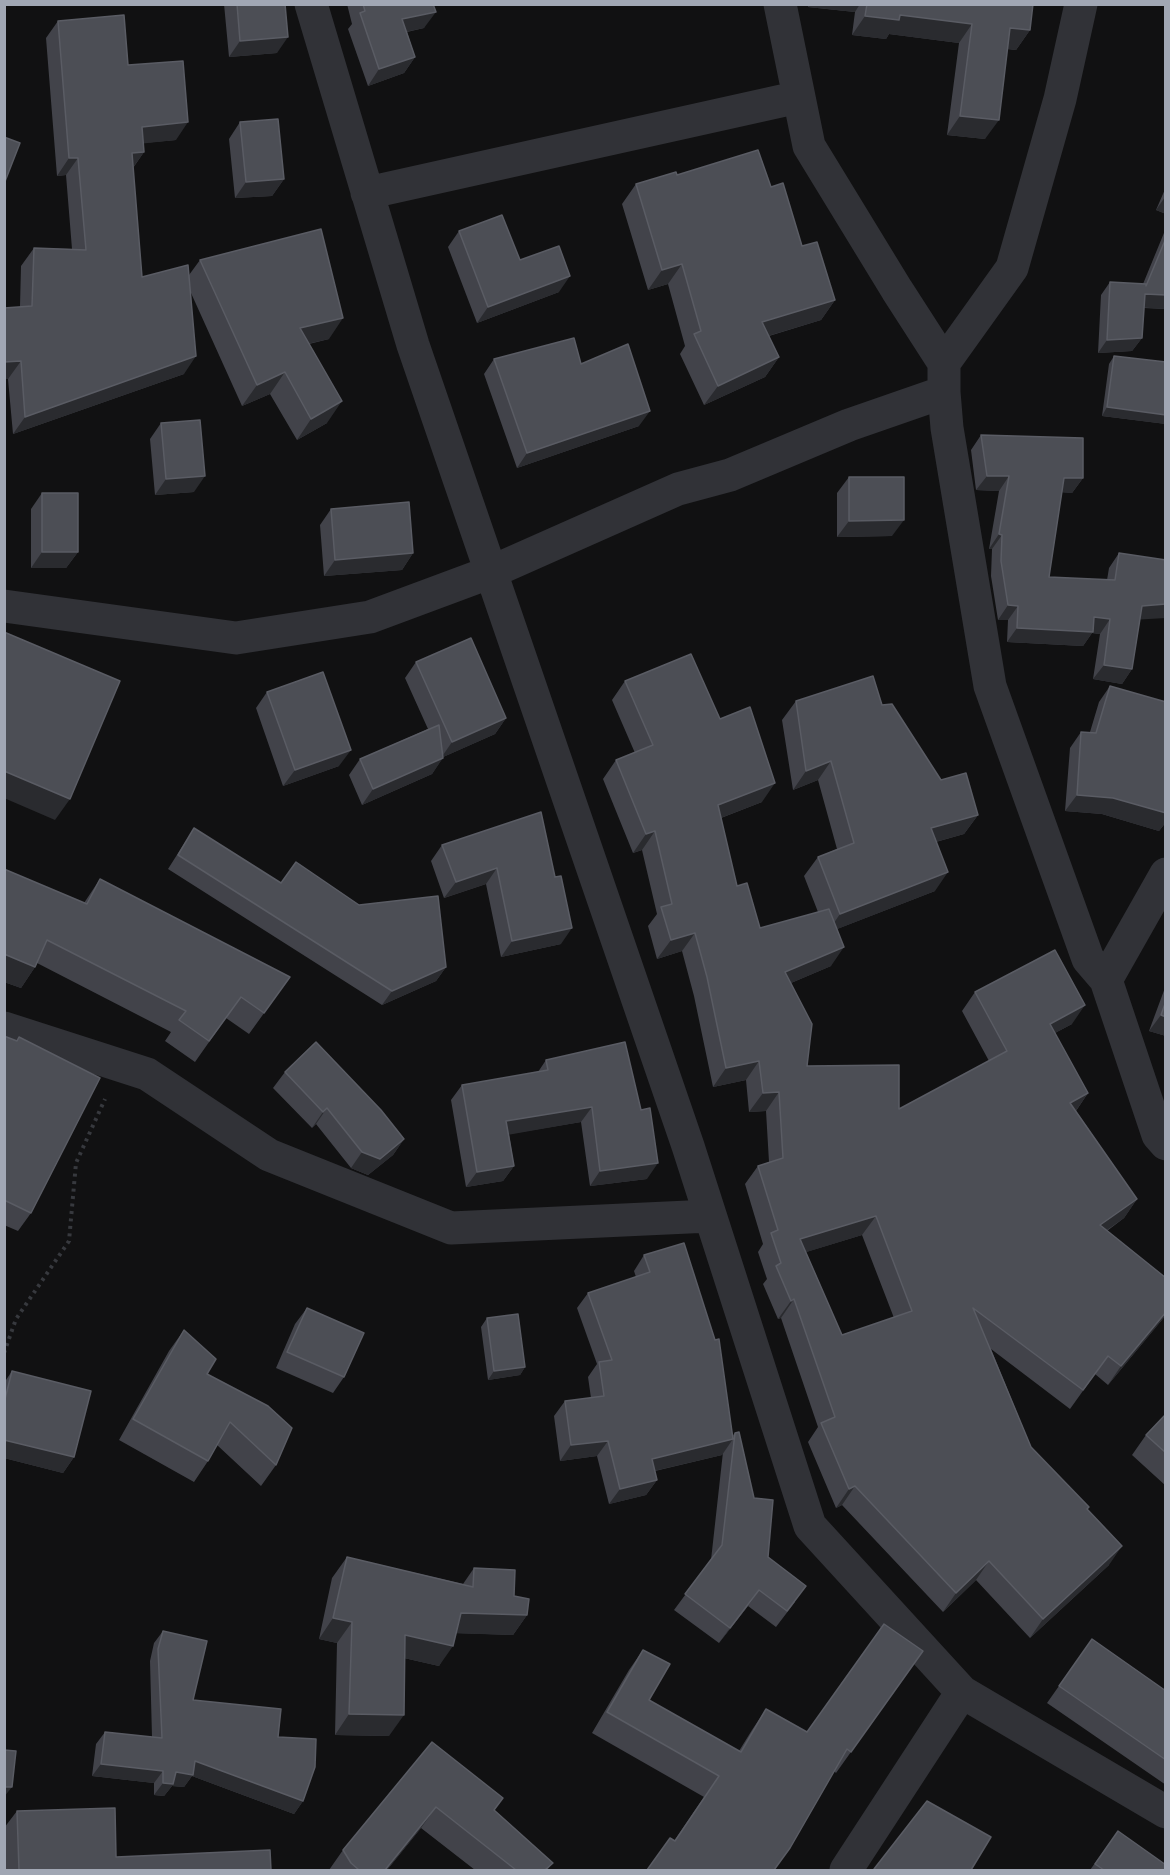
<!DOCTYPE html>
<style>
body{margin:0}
#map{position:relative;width:1170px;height:1875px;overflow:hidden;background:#111112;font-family:"Titillium Web",sans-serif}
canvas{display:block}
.frame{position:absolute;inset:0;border:6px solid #a1a7b4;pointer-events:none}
</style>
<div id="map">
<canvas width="1170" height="1875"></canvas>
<div class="frame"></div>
</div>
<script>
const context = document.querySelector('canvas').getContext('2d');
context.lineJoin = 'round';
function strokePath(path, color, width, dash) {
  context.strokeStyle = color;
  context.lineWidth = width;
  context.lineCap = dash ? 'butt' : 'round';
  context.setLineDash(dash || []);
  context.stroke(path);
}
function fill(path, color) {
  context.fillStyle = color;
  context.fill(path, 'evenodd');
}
strokePath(new Path2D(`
 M 4,1353 L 16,1319 L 69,1241 L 76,1163 L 105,1099`), '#37393e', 4, [3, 4.5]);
strokePath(new Path2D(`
 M 311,4 L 413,345 L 688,1146 L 810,1526 L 962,1692
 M 780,4 L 809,146 L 897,290 L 944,363
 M 367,193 L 799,97
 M 944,392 L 947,428 L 990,686 L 1088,959 L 1106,980 L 1158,1135 L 1166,1144
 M 4,606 L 236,638 L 370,617 L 491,572 L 678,489 L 730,475 L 849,425 L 944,392 L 944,363 L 1012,268 L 1060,99 L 1081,4
 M 1106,980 L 1166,874
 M 4,1028 L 147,1074 L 269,1155 L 451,1228 L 710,1216
 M 846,1870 L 962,1692 L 1166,1812`), '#313237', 33);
fill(new Path2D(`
 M 224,4 L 285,4 L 277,53 L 229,57 Z
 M 347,4 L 433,4 L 424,28 L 407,32 L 415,57 L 404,73 L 368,86 L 348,29 L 352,24 Z
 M 809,4 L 1033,4 L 1030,30 L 1016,50 L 1007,49 L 985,139 L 947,135 L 959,43 L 889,34 L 886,39 L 852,35 L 855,12 L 808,7 Z
 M 58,21 L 128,65 L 176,140 L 143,143 L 144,152 L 133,168 L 142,277 L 189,275 L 200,260 L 329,339 L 309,344 L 327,423 L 297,440 L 270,394 L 242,406 L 191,293 L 184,374 L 13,434 L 8,379 L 20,306 L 21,266 L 34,248 L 72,249 L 66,175 L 57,176 L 46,38 Z
 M 240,122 L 284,179 L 272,196 L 235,198 L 229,139 Z
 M 677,175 L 771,187 L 802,246 L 835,300 L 821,320 L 769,336 L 779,357 L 765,377 L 704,405 L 680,354 L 685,346 L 668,284 L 648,290 L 622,204 L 636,184 Z
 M 1166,187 L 1166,214 L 1156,210 Z
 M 1166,228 L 1166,309 L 1144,308 L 1142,338 L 1132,351 L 1098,353 L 1101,295 L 1110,282 L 1143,284 Z
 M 459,231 L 520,260 L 559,292 L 477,323 L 448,247 Z
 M 1114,356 L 1166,362 L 1166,424 L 1102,416 L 1109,364 Z
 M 494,359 L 581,364 L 639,426 L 517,468 L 484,374 Z
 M 161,423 L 194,492 L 155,495 L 150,439 Z
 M 981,435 L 1083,478 L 1072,493 L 1062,492 L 1049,577 L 1107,580 L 1109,568 L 1119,553 L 1140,620 L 1132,669 L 1122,684 L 1093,679 L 1100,634 L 1092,633 L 1083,646 L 1007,642 L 1008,620 L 998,620 L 991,576 L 992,549 L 989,549 L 999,491 L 976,490 L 971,450 Z
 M 849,477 L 892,536 L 837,537 L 837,493 Z
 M 42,493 L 78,552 L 66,568 L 31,568 L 31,509 Z
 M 331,509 L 413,553 L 402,570 L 324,576 L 320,525 Z
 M 416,662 L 506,718 L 495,734 L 443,757 L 432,774 L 362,805 L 349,775 L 360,759 L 428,729 L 405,678 Z
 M 625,681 L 720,719 L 762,802 L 721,818 L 737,886 L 760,928 L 818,912 L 804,876 L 818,857 L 837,849 L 818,780 L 793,790 L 782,720 L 796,701 L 882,705 L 941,780 L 978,815 L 964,834 L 936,842 L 935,891 L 837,929 L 831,966 L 791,983 L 807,1066 L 899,1109 L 989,1061 L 962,1011 L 975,992 L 1072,1024 L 1055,1033 L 1088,1093 L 1076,1111 L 1137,1199 L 1124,1218 L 1107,1231 L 1166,1315 L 1108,1385 L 1095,1374 L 1070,1409 L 991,1349 L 1031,1447 L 1087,1509 L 1109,1565 L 1030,1638 L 976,1580 L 943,1612 L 842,1505 L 836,1508 L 808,1442 L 818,1427 L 781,1318 L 778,1319 L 763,1284 L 767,1279 L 758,1252 L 763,1244 L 745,1184 L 758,1166 L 769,1162 L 766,1111 L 749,1112 L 746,1080 L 713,1087 L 694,996 L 682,951 L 657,959 L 648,926 L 657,914 L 642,850 L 633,853 L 603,779 L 616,760 L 635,753 L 612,700 ZM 862,1235 L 894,1318 L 842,1335 L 806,1252 Z
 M 1110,686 L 1166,702 L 1166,822 L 1159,831 L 1102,814 L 1065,811 L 1070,748 L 1081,732 L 1090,732 L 1099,702 Z
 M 267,692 L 339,766 L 283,786 L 256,708 Z
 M 541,812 L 561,944 L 501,957 L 486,884 L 444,898 L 431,861 L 442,845 Z
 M 194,828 L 281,883 L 446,967 L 436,981 L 382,1005 L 168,869 Z
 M 4,869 L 84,903 L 100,879 L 290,977 L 249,1034 L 226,1018 L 195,1062 L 165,1041 L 171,1032 L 37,963 L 35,967 L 21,988 L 4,982 Z
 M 1166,985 L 1166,1036 L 1149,1031 Z
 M 4,1036 L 17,1041 L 19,1037 L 31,1213 L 18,1231 L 4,1225 Z
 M 625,1042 L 647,1179 L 590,1186 L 581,1122 L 509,1134 L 514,1166 L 503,1181 L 466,1187 L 451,1100 L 462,1085 L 538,1072 L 546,1060 Z
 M 285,1072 L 404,1139 L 393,1155 L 368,1175 L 351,1168 L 316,1124 L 312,1128 L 273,1088 Z
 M 644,1255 L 732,1436 L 735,1433 L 768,1557 L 795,1602 L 776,1627 L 748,1606 L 719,1643 L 674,1610 L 711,1560 L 723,1452 L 722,1455 L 655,1471 L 657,1480 L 646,1495 L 609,1504 L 597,1456 L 560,1461 L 554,1416 L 565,1401 L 591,1398 L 588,1377 L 597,1364 L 577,1308 L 588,1293 L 636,1277 L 634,1271 Z
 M 307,1308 L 344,1377 L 333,1393 L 276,1368 L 295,1324 Z
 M 487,1318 L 525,1367 L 520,1375 L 488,1380 L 481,1327 Z
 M 184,1330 L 207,1374 L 276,1465 L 261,1486 L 217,1445 L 208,1461 L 194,1482 L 119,1440 L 169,1351 Z
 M 12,1371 L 74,1457 L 63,1473 L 4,1458 L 4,1383 Z
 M 1166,1414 L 1166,1486 L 1132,1455 L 1146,1435 Z
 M 347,1557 L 463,1584 L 474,1568 L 514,1596 L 527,1615 L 513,1635 L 456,1633 L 439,1666 L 404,1658 L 389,1736 L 335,1735 L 337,1643 L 319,1639 L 332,1578 Z
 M 163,1631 L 193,1700 L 278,1737 L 303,1801 L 294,1814 L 192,1776 L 184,1787 L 172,1786 L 164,1796 L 154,1795 L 154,1783 L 92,1776 L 96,1744 L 105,1732 L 152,1737 L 150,1661 L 154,1643 Z
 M 1092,1639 L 1166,1691 L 1166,1785 L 1047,1703 Z
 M 643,1650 L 649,1700 L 739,1751 L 752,1730 L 766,1709 L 807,1732 L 923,1651 L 836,1773 L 834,1771 L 674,1841 L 704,1797 L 592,1733 L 629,1670 Z
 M 432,1742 L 494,1810 L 553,1863 L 547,1870 L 475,1870 L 421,1828 L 387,1870 L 329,1870 L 343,1850 Z
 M 17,1811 L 116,1857 L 271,1870 L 4,1870 L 4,1828 Z
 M 1118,1831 L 1166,1870 L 1090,1870 Z`), '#42434a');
fill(new Path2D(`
 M 810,4 L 860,4 L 855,12 L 808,7 Z
 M 436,12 L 424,28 L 391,35 L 402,19 Z
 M 900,15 L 972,24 L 959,43 L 889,34 L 886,39 L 852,35 L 865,16 Z
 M 1010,28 L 1030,30 L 1016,50 L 996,47 Z
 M 288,37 L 277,53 L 229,57 L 240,41 Z
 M 415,57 L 404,73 L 368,86 L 379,69 Z
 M 960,116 L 999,120 L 985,139 L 947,135 Z
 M 188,122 L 176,140 L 129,145 L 142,127 Z
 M 144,152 L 132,169 L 132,153 Z
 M 69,158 L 78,158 L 66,175 L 57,176 Z
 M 284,179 L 272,196 L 235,198 L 246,182 Z
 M 1165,197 L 1166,197 L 1166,214 L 1156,210 Z
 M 682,264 L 668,284 L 648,290 L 662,270 Z
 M 570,276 L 559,292 L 477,323 L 488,307 Z
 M 1145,294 L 1166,295 L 1166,309 L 1136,307 Z
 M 835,300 L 821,320 L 748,342 L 762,322 Z
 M 343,318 L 329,339 L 285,349 L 300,328 Z
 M 1142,338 L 1132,351 L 1098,353 L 1107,340 Z
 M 196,356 L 184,374 L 13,434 L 25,417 Z
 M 779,357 L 765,377 L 704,405 L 718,386 Z
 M 21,361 L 8,379 L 4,379 L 4,362 Z
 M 285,372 L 270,394 L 242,406 L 257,385 Z
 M 342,401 L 327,423 L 297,440 L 311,419 Z
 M 1107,407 L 1166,415 L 1166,424 L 1102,416 Z
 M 650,411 L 639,426 L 517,468 L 527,453 Z
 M 205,476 L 194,492 L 155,495 L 166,479 Z
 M 987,476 L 1009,476 L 999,491 L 976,490 Z
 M 1064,478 L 1083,478 L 1072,493 L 1054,492 Z
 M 904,520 L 892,536 L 837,537 L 849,521 Z
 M 999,534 L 1002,535 L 992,549 L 989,549 Z
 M 42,552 L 78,552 L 66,568 L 31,568 Z
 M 413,553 L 402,570 L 324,576 L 335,560 Z
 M 1166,604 L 1166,618 L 1132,620 L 1142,606 Z
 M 1008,605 L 1018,606 L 1008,620 L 998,620 Z
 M 1094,617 L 1110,619 L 1100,634 L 1092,633 L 1083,646 L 1007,642 L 1017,628 Z
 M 1104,665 L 1132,669 L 1122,684 L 1093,679 Z
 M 506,718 L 495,734 L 441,758 L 452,742 Z
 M 351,750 L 339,766 L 283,786 L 295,770 Z
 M 443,758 L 432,774 L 362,805 L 373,789 Z
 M 831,761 L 818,780 L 793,790 L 806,771 Z
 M 4,771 L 70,799 L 55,820 L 4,798 Z
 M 775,783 L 762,802 L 705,824 L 718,805 Z
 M 1077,795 L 1113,798 L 1166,813 L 1166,822 L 1159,831 L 1102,814 L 1065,811 Z
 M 978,815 L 964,834 L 917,847 L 931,828 Z
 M 655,831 L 642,850 L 633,853 L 646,834 Z
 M 497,868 L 486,884 L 444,898 L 456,882 Z
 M 948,872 L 935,891 L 827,933 L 840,914 Z
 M 572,928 L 561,944 L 501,957 L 512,941 Z
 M 695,933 L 682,951 L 657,959 L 671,940 Z
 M 844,947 L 831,966 L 772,991 L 785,972 Z
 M 4,954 L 35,967 L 21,988 L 4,982 Z
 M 446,967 L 436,981 L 382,1005 L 392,991 Z
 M 1085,1005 L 1072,1024 L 1036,1043 L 1050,1024 Z
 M 1161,1015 L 1166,1017 L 1166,1036 L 1149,1031 Z
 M 759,1061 L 746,1080 L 713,1087 L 726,1068 Z
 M 779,1092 L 766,1111 L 749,1112 L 763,1093 Z
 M 1088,1093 L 1075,1112 L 1070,1103 Z
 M 592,1107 L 581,1122 L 496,1137 L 506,1121 Z
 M 327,1108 L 316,1124 L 312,1128 L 323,1112 Z
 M 404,1139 L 393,1155 L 368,1175 L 351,1168 L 362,1152 Z
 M 658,1163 L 647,1179 L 590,1186 L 600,1171 Z
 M 514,1166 L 503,1181 L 466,1187 L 477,1172 Z
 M 1137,1199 L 1124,1218 L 1087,1244 L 1100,1225 Z
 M 876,1216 L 862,1235 L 787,1258 L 800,1239 Z
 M 794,1299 L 781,1318 L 778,1319 L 791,1301 Z
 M 1166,1312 L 1166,1315 L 1108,1385 L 1121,1366 Z
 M 525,1367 L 520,1375 L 488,1380 L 494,1371 Z
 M 733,1439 L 722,1455 L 641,1474 L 652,1459 Z
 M 4,1440 L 74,1457 L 63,1473 L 4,1458 Z
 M 608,1441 L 597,1456 L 560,1461 L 571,1445 Z
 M 657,1480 L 646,1495 L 609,1504 L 620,1489 Z
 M 855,1486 L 842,1505 L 836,1508 L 849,1489 Z
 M 1122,1546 L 1109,1565 L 1030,1638 L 1043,1619 Z
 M 989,1561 L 976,1580 L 943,1612 L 956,1593 Z
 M 759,1590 L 748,1606 L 719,1643 L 730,1628 Z
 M 461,1613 L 527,1615 L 513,1635 L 447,1633 Z
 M 333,1618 L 352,1622 L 337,1643 L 319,1639 Z
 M 405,1635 L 453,1646 L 439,1666 L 391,1655 Z
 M 349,1714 L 404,1715 L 389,1736 L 335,1735 Z
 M 195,1761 L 303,1801 L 294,1814 L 192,1776 L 184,1787 L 172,1786 L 164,1796 L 154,1795 L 163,1783 L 176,1772 Z
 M 101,1764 L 163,1771 L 154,1783 L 92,1776 Z
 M 4,1787 L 12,1787 L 4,1797 Z
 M 436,1807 L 421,1828 L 387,1870 L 385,1870 Z`), '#2a2b2f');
const building = new Path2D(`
 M 237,4 L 285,4 L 288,37 L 240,41 Z
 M 363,4 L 433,4 L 436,12 L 402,19 L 415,57 L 379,69 L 360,13 L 365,11 Z
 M 867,4 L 1033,4 L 1030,30 L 1010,28 L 999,120 L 960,116 L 972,24 L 900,15 L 899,20 L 865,16 Z
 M 124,15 L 128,65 L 183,61 L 188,122 L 142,127 L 144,152 L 132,153 L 142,277 L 188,265 L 196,356 L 25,417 L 21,361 L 4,362 L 4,308 L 32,306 L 34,248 L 86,250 L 78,158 L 69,158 L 58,21 Z
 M 278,119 L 284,179 L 246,182 L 240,122 Z
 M 4,137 L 20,143 L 4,184 Z
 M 758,150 L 771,187 L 783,183 L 802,246 L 817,242 L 835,300 L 762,322 L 779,357 L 718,386 L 694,334 L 701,331 L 682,264 L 662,270 L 636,184 L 676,172 L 677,175 Z
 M 502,215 L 520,260 L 559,246 L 570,276 L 488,307 L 459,231 Z
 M 321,229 L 343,318 L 300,328 L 342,401 L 311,419 L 285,372 L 257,385 L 200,260 Z
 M 1166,238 L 1166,295 L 1145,294 L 1142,338 L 1107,340 L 1110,282 L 1146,284 L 1146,286 Z
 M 574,338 L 581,364 L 628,344 L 650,411 L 527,453 L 494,359 Z
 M 1114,356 L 1166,362 L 1166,415 L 1107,407 Z
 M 200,420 L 205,476 L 166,479 L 161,423 Z
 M 981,435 L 1083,438 L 1083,478 L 1064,478 L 1049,577 L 1115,580 L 1119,553 L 1166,560 L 1166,604 L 1142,606 L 1132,669 L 1104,665 L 1110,619 L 1094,617 L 1093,632 L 1017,628 L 1018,606 L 1008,605 L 1001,561 L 1002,535 L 999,534 L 1009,476 L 987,476 Z
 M 849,477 L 904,477 L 904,520 L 849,521 Z
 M 42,493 L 78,493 L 78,552 L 42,552 Z
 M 409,502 L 413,553 L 335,560 L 331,509 Z
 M 4,632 L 120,681 L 70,799 L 4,771 Z
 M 471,638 L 506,718 L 452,742 L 416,662 Z
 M 691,654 L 720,719 L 750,707 L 775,783 L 718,805 L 737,886 L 747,883 L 760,928 L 829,909 L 844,947 L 785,972 L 812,1024 L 807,1066 L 899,1065 L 899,1109 L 1007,1051 L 975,992 L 1055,950 L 1085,1005 L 1050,1024 L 1088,1093 L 1070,1103 L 1137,1199 L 1100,1225 L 1166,1278 L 1166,1312 L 1121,1366 L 1108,1356 L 1083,1390 L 973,1308 L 1031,1447 L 1089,1507 L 1087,1509 L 1122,1546 L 1043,1619 L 989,1561 L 956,1593 L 855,1486 L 849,1489 L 821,1423 L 835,1417 L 794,1299 L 791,1301 L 776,1266 L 781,1263 L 771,1233 L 778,1230 L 758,1166 L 783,1158 L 779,1092 L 763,1093 L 759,1061 L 726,1068 L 707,977 L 695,933 L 671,940 L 661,907 L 672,904 L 655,831 L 646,834 L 616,760 L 653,745 L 625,681 ZM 876,1216 L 912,1311 L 842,1335 L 800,1239 Z
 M 323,672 L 351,750 L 295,770 L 267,692 Z
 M 873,676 L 882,705 L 892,704 L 941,780 L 966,773 L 978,815 L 931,828 L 948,872 L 840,914 L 818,857 L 854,843 L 831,761 L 806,771 L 796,701 Z
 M 1110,686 L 1166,702 L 1166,813 L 1113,798 L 1077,795 L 1081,732 L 1096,733 Z
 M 439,725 L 443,758 L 373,789 L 360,759 Z
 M 541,812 L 555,877 L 561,876 L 572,928 L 512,941 L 497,868 L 456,882 L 442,845 Z
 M 194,828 L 281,883 L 296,862 L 359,905 L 438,896 L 446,967 L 392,991 L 178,855 Z
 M 4,869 L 87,904 L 100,879 L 290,977 L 264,1013 L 241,997 L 209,1041 L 179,1020 L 186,1011 L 47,940 L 35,967 L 4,954 Z
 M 1166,1001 L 1166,1017 L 1161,1015 Z
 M 4,1036 L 17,1041 L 19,1037 L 100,1078 L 31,1213 L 4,1200 Z
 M 316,1042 L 381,1110 L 404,1139 L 380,1159 L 362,1152 L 327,1108 L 323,1112 L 285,1072 Z
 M 625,1042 L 641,1110 L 650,1108 L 658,1163 L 600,1171 L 592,1107 L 506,1121 L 514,1166 L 477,1172 L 462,1085 L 548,1070 L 546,1060 Z
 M 684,1243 L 715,1340 L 719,1339 L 733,1439 L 652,1459 L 657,1480 L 620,1489 L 608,1441 L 571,1445 L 565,1401 L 604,1396 L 599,1362 L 612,1360 L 588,1293 L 650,1272 L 644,1255 Z
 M 307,1308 L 364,1333 L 344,1377 L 287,1352 Z
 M 518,1314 L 525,1367 L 494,1371 L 487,1318 Z
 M 184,1330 L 216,1359 L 207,1374 L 268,1406 L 292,1428 L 276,1465 L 230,1422 L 208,1461 L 133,1419 Z
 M 12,1371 L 91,1391 L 74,1457 L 4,1440 L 4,1403 Z
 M 1166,1414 L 1166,1453 L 1146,1435 Z
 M 739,1432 L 754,1498 L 773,1500 L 768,1557 L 806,1586 L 787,1611 L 759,1590 L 730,1628 L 685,1594 L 722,1545 L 735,1433 Z
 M 347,1557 L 473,1587 L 474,1568 L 515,1570 L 514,1596 L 529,1599 L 527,1615 L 461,1613 L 453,1646 L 405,1635 L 404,1715 L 349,1714 L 352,1622 L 333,1618 Z
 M 884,1624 L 923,1651 L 851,1752 L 847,1749 L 790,1848 L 774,1870 L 647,1870 L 670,1838 L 675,1841 L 719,1776 L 607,1712 L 643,1650 L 670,1664 L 649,1700 L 741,1752 L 766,1709 L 807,1732 Z
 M 163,1631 L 207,1641 L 193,1700 L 281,1709 L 278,1737 L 316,1739 L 315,1767 L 303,1801 L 195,1761 L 193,1775 L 176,1772 L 173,1784 L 163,1783 L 163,1771 L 101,1764 L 105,1732 L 162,1738 L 158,1649 Z
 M 1092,1639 L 1166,1691 L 1166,1760 L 1059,1686 Z
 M 432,1742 L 503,1798 L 494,1810 L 553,1863 L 545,1870 L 516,1870 L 436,1807 L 385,1870 L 359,1870 L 351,1863 L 343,1850 Z
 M 4,1750 L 16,1751 L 12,1787 L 4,1787 Z
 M 927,1801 L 991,1837 L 971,1870 L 876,1870 L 874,1869 Z
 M 115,1808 L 116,1857 L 270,1850 L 271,1870 L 19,1870 L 17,1811 Z
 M 1118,1831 L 1166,1865 L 1166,1870 L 1104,1870 L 1095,1864 Z`);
fill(building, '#4c4e55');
strokePath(building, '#5a5c64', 1.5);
</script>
